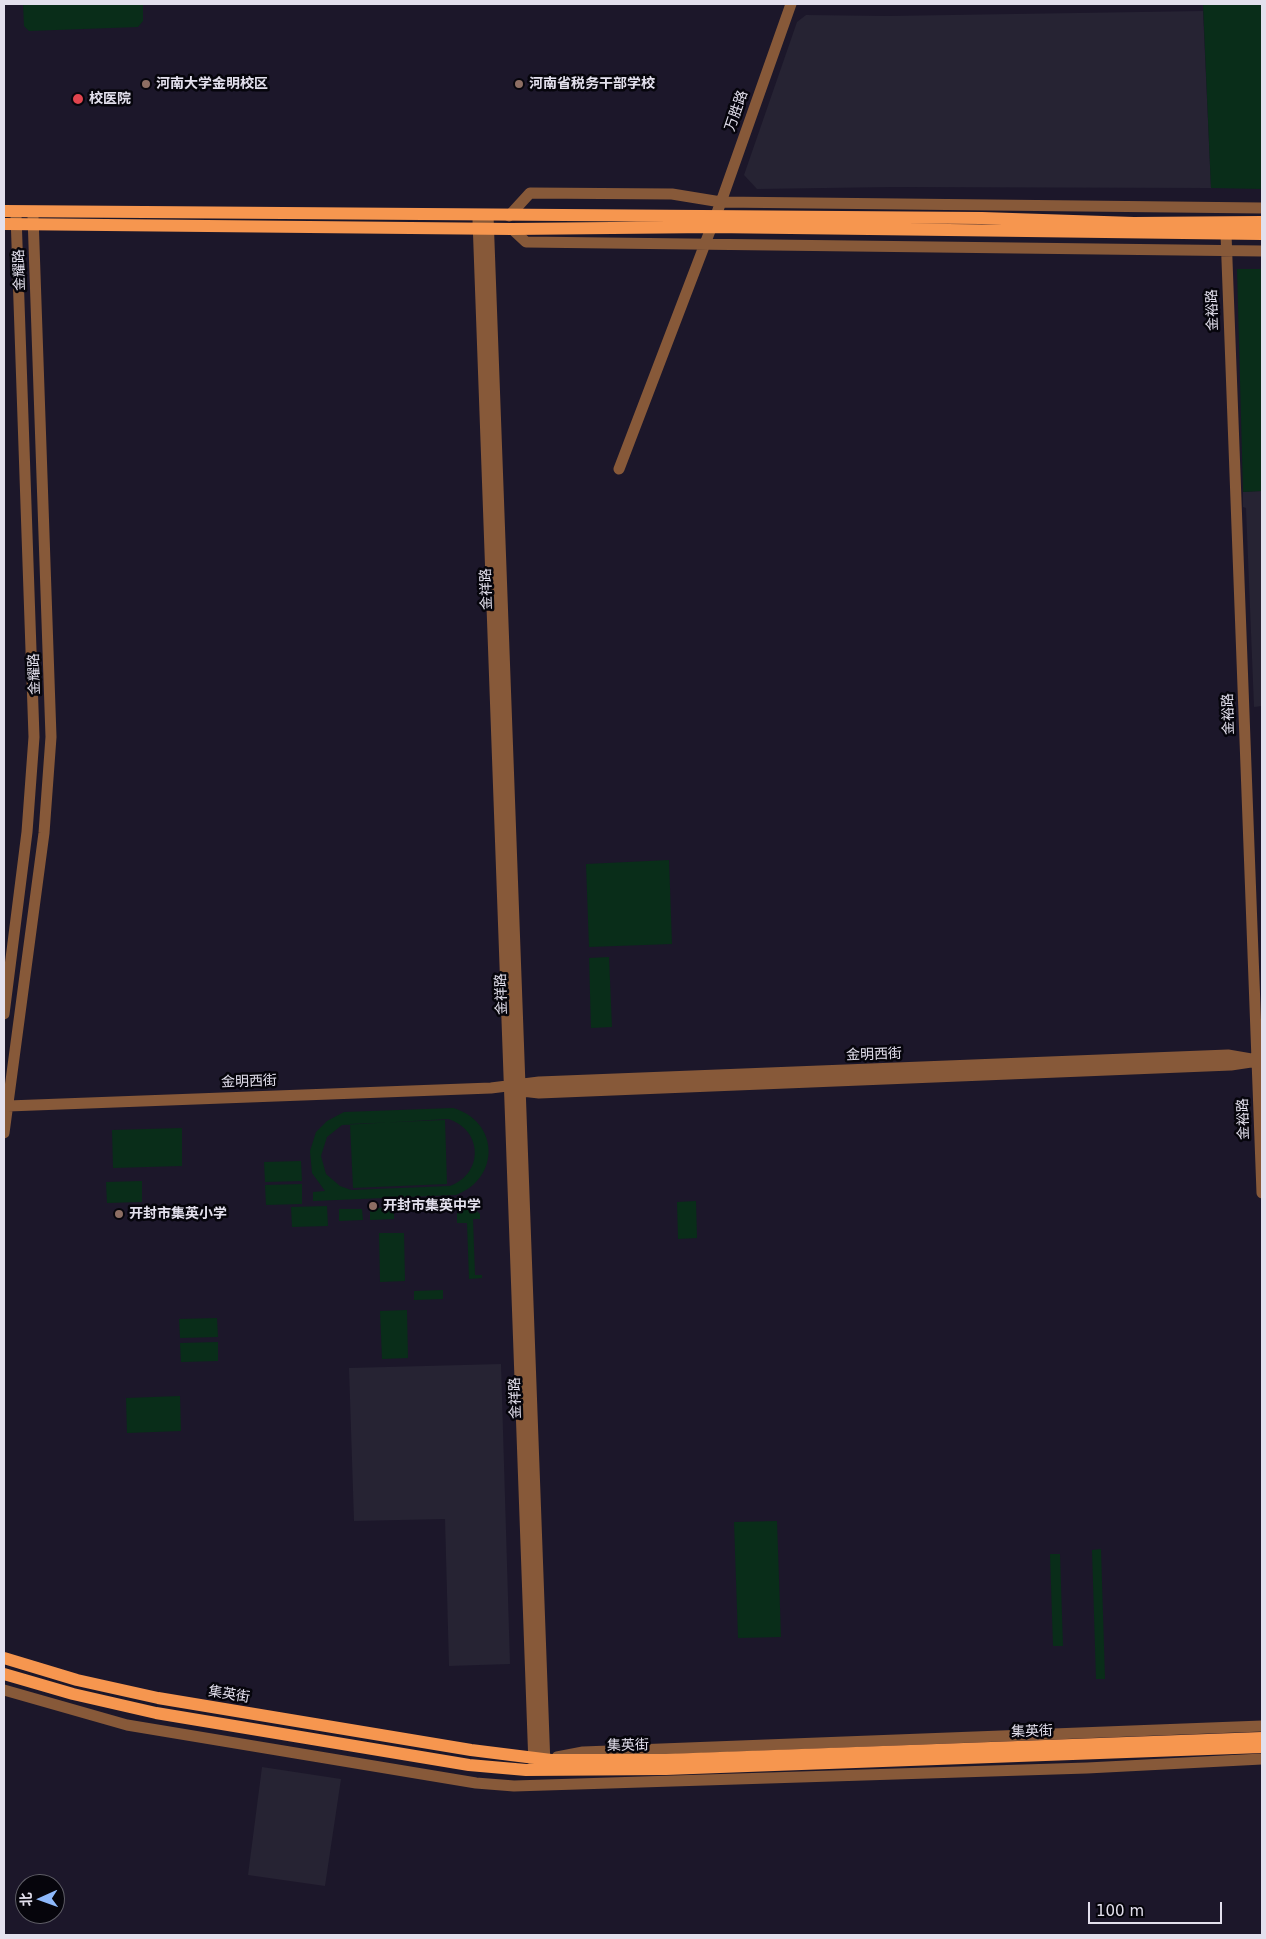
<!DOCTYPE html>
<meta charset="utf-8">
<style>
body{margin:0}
#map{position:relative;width:1266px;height:1939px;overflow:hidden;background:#1c172a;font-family:"DejaVu Sans","Noto Sans SC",sans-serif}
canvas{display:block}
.frame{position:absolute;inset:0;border:5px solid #e3e0ed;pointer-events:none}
.north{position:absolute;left:15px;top:1874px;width:50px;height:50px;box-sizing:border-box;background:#06050c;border:1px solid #5e5d66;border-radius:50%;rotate:268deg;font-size:14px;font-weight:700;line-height:20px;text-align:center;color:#e3e0ed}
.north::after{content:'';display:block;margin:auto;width:18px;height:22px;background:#8eb9fc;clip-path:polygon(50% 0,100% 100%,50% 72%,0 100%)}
.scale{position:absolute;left:1088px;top:1902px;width:134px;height:22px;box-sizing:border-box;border:2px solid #e3e0ed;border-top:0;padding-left:6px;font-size:15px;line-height:18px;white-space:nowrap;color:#e3e0ed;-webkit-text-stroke:4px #06050c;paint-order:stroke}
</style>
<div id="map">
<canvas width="1266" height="1939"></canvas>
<div class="frame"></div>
<div class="north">北</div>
<div class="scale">100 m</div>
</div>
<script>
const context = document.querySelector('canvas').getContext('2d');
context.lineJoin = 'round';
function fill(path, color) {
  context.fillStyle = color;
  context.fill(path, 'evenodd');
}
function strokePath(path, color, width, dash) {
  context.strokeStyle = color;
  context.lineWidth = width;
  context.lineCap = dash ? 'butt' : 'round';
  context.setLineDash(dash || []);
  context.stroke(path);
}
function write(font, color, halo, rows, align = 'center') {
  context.font = font + ' "DejaVu Sans","Noto Sans SC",sans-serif';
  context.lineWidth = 5;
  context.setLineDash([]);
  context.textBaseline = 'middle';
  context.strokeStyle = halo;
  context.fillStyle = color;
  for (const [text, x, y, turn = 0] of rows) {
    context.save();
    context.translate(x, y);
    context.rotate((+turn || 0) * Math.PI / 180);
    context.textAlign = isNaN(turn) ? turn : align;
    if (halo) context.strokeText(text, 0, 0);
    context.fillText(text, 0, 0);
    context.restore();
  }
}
fill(new Path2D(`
 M 1203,11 L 1211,188 L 893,187 L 757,189 L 744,175 L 797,22 L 806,15 L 888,16 Z
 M 1262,491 L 1262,706 L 1254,707 L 1246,508 L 1243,507 L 1243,492 Z
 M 501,1364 L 510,1664 L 449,1666 L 445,1519 L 354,1521 L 349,1368 Z
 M 262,1767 L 341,1779 L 325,1886 L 248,1875 Z`), '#262333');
fill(new Path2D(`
 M 23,4 L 143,4 L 143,21 L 138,27 L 29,31 L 24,26 Z
 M 1203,4 L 1262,4 L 1262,189 L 1211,188 Z
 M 1237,269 L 1262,269 L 1262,491 L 1243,492 Z
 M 669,860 L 672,944 L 589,947 L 586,864 Z
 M 609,957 L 612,1027 L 591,1028 L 589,958 Z
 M 453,1108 C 499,1121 501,1178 456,1195 L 313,1201 L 313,1192 L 325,1191 L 312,1173 L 310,1151 L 316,1132 L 327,1121 L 344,1112 ZM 448,1119 C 482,1129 485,1173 450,1186 L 351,1190 L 340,1186 L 326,1174 L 321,1156 L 327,1137 L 342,1125 Z
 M 445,1120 L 447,1184 L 353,1188 L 350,1124 Z
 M 182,1128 L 182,1166 L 113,1168 L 112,1130 Z
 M 301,1161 L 302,1181 L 265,1182 L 264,1162 Z
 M 142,1181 L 142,1202 L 107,1203 L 106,1182 Z
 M 302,1184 L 302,1204 L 266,1205 L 265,1185 Z
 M 696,1201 L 697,1238 L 678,1239 L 677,1202 Z
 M 327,1206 L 328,1226 L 292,1227 L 291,1207 Z
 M 457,1207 L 473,1207 L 480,1214 L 480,1219 L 473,1219 L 475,1275 L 482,1275 L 482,1278 L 469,1279 L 467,1223 L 457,1223 Z
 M 370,1208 L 394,1208 L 394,1219 L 370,1220 Z
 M 339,1209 L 362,1209 L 363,1220 L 339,1221 Z
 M 379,1233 L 404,1233 L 405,1281 L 380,1282 Z
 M 443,1290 L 443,1299 L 414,1300 L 414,1291 Z
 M 407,1310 L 408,1358 L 382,1359 L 380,1311 Z
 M 217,1318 L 218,1337 L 180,1338 L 179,1319 Z
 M 218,1342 L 218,1361 L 181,1362 L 180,1343 Z
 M 180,1396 L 181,1431 L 127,1433 L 126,1398 Z
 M 777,1521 L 781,1637 L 738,1638 L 734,1522 Z
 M 1101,1549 L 1105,1679 L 1096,1679 L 1092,1550 Z
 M 1050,1554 L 1060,1554 L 1063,1646 L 1053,1646 Z`), '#092d19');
strokePath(new Path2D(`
 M 488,215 L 545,1766
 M 509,216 L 530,193 L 672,194 L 721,202 L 1262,208
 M 478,220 L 534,1765
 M 512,229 L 526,242 L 1262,251
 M 1226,234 L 1262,1193
 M 619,469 L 721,202 L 791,4
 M 4,1014 L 27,832 L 34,737 L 16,215
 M 513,1090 L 539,1093 L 1231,1065 L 1251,1062
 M 8,1106 L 491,1088 L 539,1082 L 1228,1055 L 1257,1060
 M 4,1133 L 44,833 L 51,737 L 33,216
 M 4,1690 L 127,1725 L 476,1783 L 514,1786 L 1087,1768 L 1262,1759
 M 557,1757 L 583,1752 L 1262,1726`), '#875939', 11);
strokePath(new Path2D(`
 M 4,211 L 982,218 L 1134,223 L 1262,222
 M 4,224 L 512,229 L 712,227 L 1262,234
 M 4,1658 L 77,1680 L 158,1698 L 471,1750 L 551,1760 L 666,1760 L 1262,1738
 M 4,1674 L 73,1694 L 156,1713 L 469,1765 L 526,1770 L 666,1769 L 1262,1747`), '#f6964f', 12);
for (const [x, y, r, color] of [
 [146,84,5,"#8d6e63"],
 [519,84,5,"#8d6e63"],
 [78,99,6,"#e0444e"],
 [373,1206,5,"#8d6e63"],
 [119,1214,5,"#8d6e63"]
]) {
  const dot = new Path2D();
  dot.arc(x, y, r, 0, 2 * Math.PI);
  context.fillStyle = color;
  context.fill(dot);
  strokePath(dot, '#06050c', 2);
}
write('bold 14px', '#e3e0ed', '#06050c', [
 ["河南大学金明校区",156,84],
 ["河南省税务干部学校",529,84],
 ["校医院",89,99],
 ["开封市集英中学",383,1206],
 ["开封市集英小学",129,1214]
], 'left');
write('14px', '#e3e0ed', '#06050c', [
 ["万胜路",737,111,-71],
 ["金耀路",20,270,-92],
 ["金裕路",1213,310,-92],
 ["金祥路",487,589,-92],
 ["金耀路",35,674,-92],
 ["金裕路",1229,714,-92],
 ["金祥路",502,994,-92],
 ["金明西街",874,1055,-2],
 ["金明西街",249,1082,-2],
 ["金裕路",1244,1119,-92],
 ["金祥路",516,1398,-92],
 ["集英街",229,1695,9],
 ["集英街",1032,1732,-2],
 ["集英街",628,1746,-1]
]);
</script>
